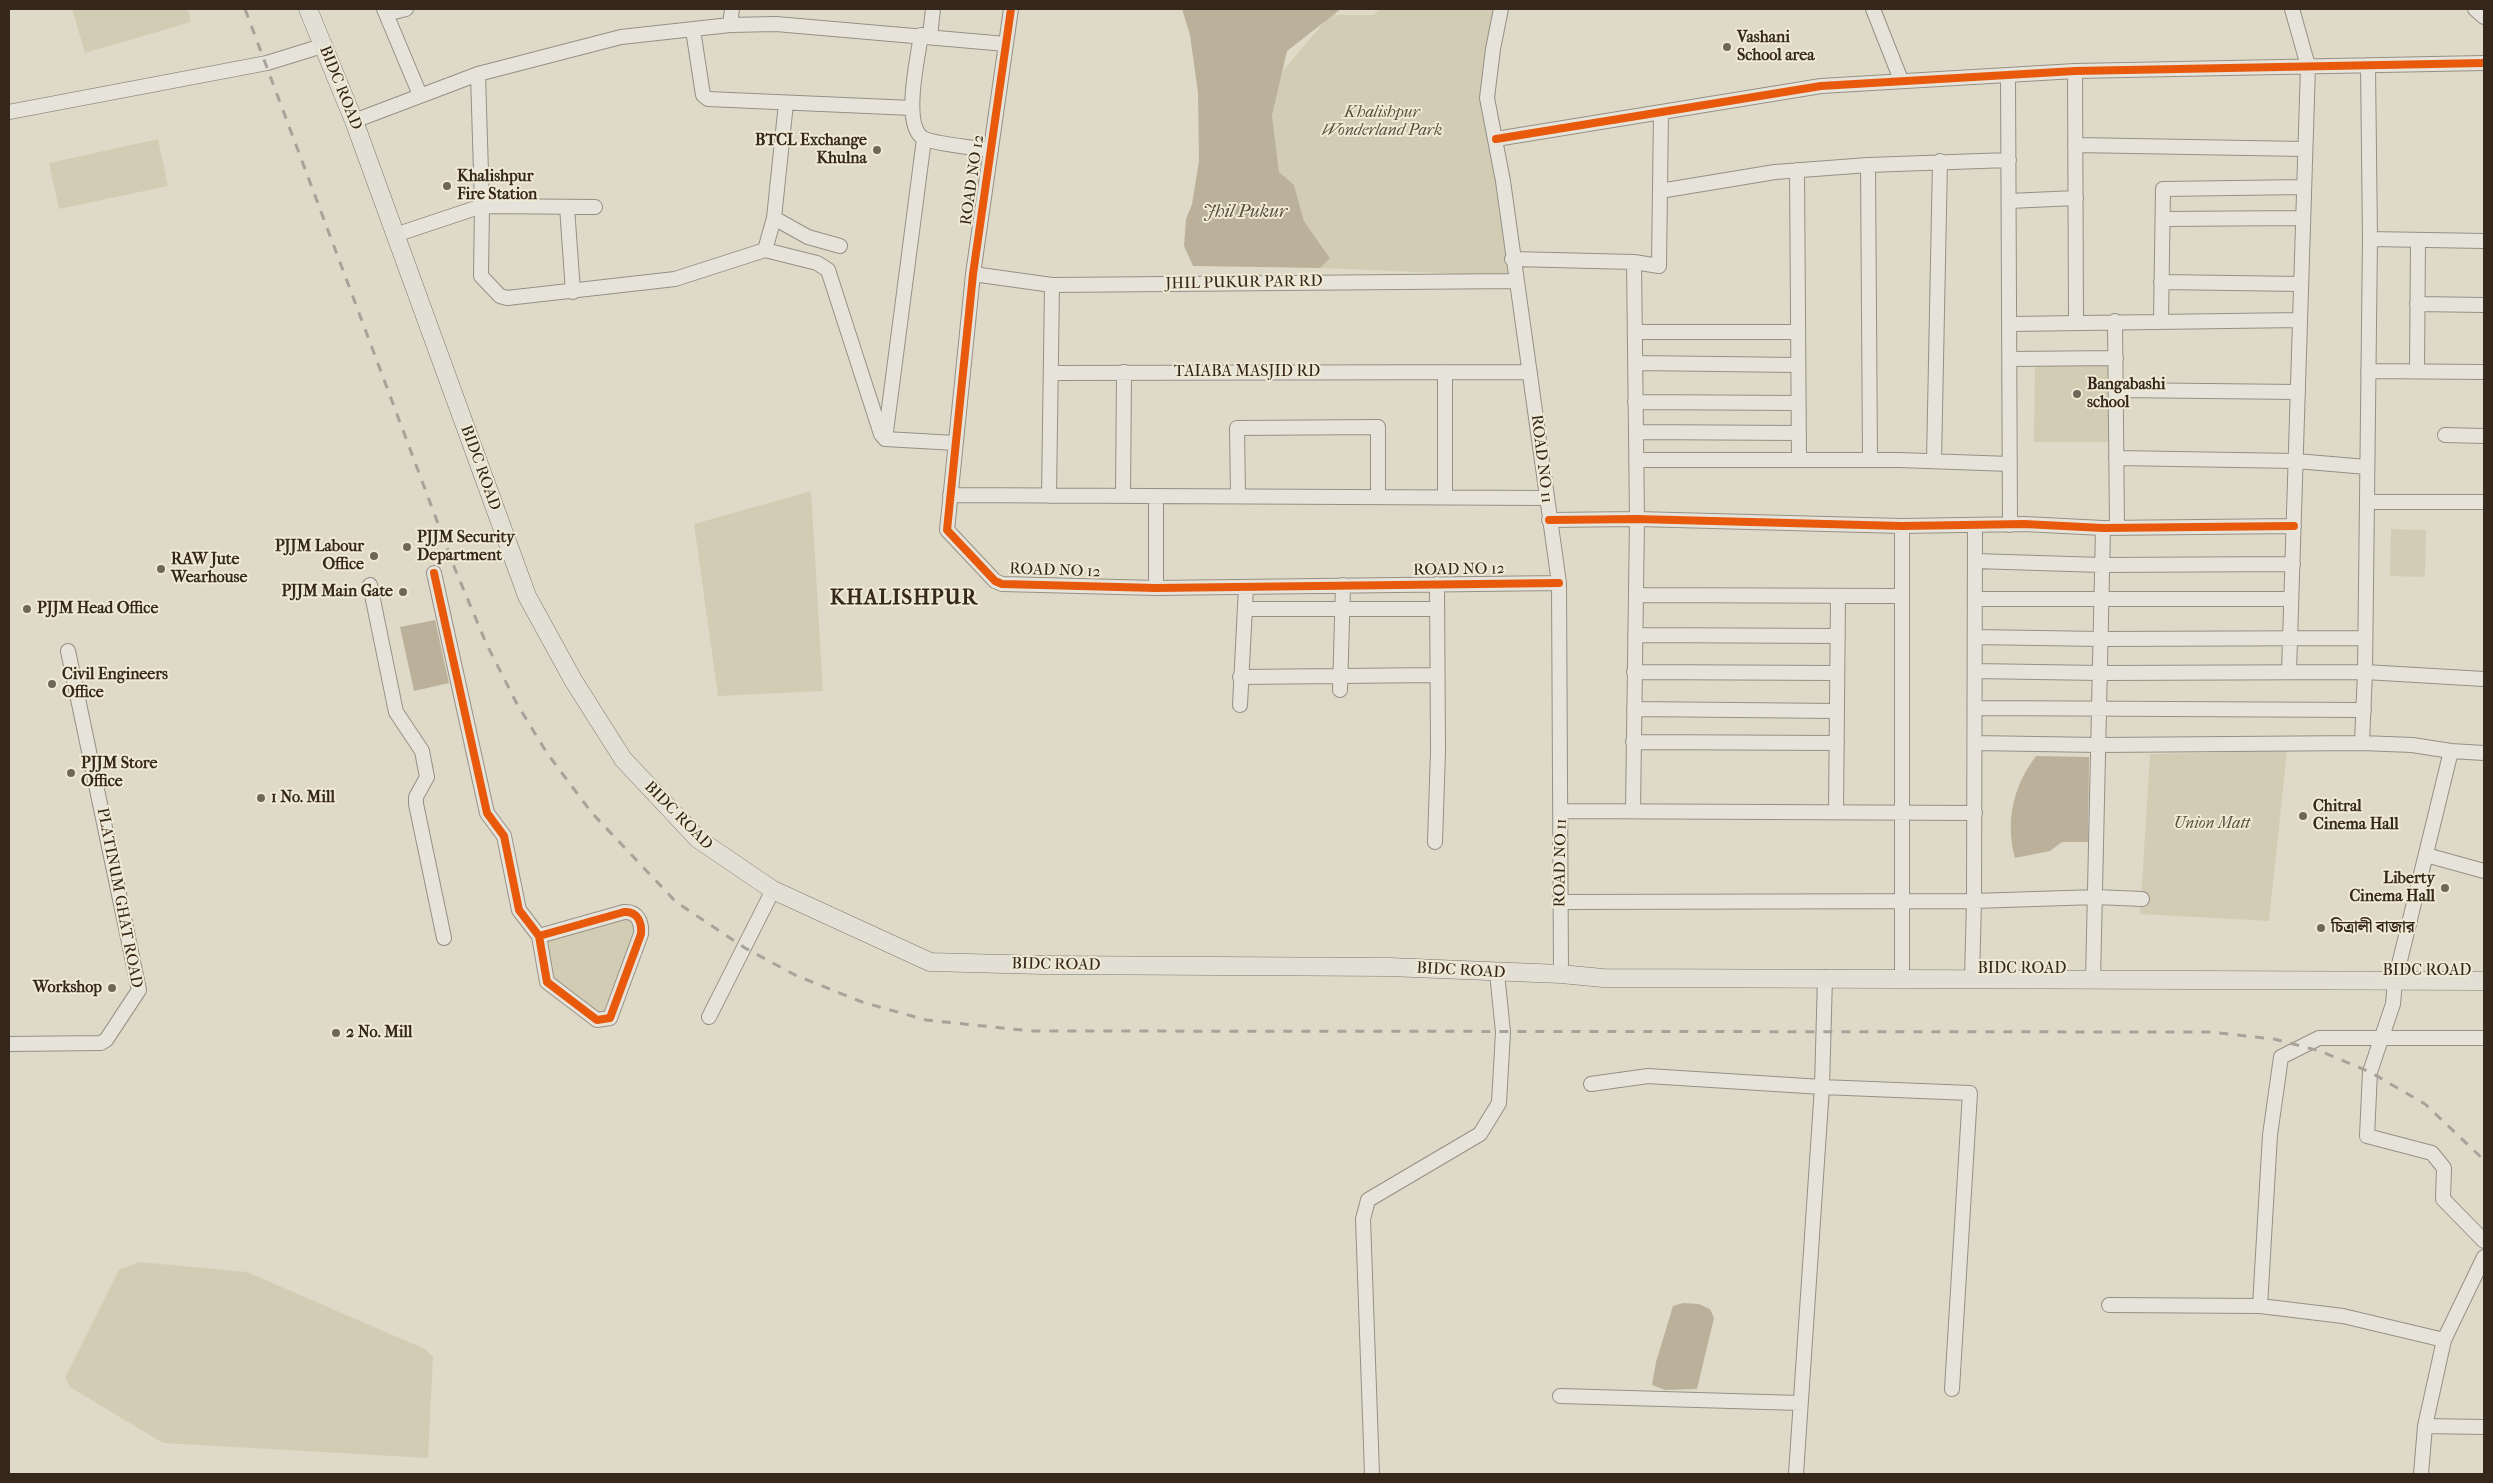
<!DOCTYPE html>
<meta charset="utf-8">
<style>
body{margin:0}
#map{position:relative;width:2493px;height:1483px;overflow:hidden;background:#dfdac8;font-family:"IM FELL French Canon",serif}
canvas{display:block}
.frame{position:absolute;inset:0;border:10px solid #35271c;pointer-events:none}
</style>
<div id="map">
<canvas width="2493" height="1483"></canvas>
<div class="frame"></div>
</div>
<script>
const context = document.querySelector('canvas').getContext('2d');
context.lineJoin = 'round';
function fill(path, color) {
  context.fillStyle = color;
  context.fill(path, 'evenodd');
}
function strokePath(path, color, width, dash) {
  context.strokeStyle = color;
  context.lineWidth = width;
  context.lineCap = dash ? 'butt' : 'round';
  context.setLineDash(dash || []);
  context.stroke(path);
}
function write(font, color, halo, rows, align = 'center') {
  context.font = font + ' "IM FELL French Canon","Noto Serif Bengali",serif';
  context.lineWidth = 4;
  context.setLineDash([]);
  context.textBaseline = 'middle';
  context.strokeStyle = halo;
  context.fillStyle = color;
  for (const [text, x, y, turn = 0] of rows) {
    context.save();
    context.translate(x, y);
    context.rotate((+turn || 0) * Math.PI / 180);
    context.textAlign = isNaN(turn) ? turn : align;
    if (halo) context.strokeText(text, 0, 0);
    context.fillText(text, 0, 0);
    context.restore();
  }
}
fill(new Path2D(`
 M 72,9 L 188,9 L 191,22 L 85,53 Z
 M 1379,9 L 1503,9 L 1487,98 L 1515,276 L 1320,268 L 1330,257 L 1304,221 L 1294,185 L 1279,172 L 1272,116 L 1282,72 L 1330,15 L 1374,15 Z
 M 158,139 L 168,186 L 59,209 L 49,163 Z
 M 2035,362 L 2112,363 L 2112,442 L 2034,442 Z
 M 811,491 L 823,691 L 718,696 L 694,524 Z
 M 2391,529 L 2426,530 L 2425,577 L 2390,576 Z
 M 2287,751 L 2269,921 L 2140,914 L 2150,754 Z
 M 624,912 L 641,923 L 607,1020 L 550,985 L 539,936 Z
 M 139,1262 L 247,1272 L 425,1349 L 433,1357 L 428,1458 L 163,1443 L 70,1387 L 65,1378 L 119,1270 Z`), '#d3ccb4');
fill(new Path2D(`
 M 1182,9 L 1341,9 L 1287,51 L 1272,116 L 1279,172 L 1294,185 L 1304,221 L 1330,258 L 1320,268 L 1193,266 L 1184,246 L 1186,219 L 1192,204 L 1199,161 L 1198,93 L 1190,35 Z
 M 435,620 L 449,683 L 414,691 L 400,627 Z
 M 2036,756 L 2089,757 L 2088,842 L 2062,842 L 2050,851 L 2015,858 C 2005,822 2013,786 2036,756 Z
 M 1683,1303 L 1699,1304 L 1710,1309 L 1714,1318 L 1697,1389 L 1665,1390 L 1652,1385 L 1656,1362 L 1673,1306 Z`), '#bbb19b');
const minor = new Path2D(`
 M 384,9 L 420,95
 M 1011,9 L 973,274 L 947,530 L 995,581 L 1002,584 L 1156,588 L 1559,583
 M 1501,9 L 1493,49 L 1487,98 L 1503,181 L 1559,583 L 1561,974
 M 1873,9 L 1901,80
 M 2475,9 L 2484,17
 M 386,14 L 406,9
 M 730,25 L 732,9
 M 693,30 L 703,95 L 708,99 L 912,108
 M 921,35 C 918,57 902,125 923,138 C 933,144 977,148 991,150
 M 930,36 L 933,9
 M 2075,71 L 2076,321
 M 478,74 L 482,206 L 481,276 L 500,296 L 507,298 L 675,279 L 765,250 L 774,218 L 786,103
 M 2008,75 L 2010,525
 M 9,112 L 267,63 L 322,46
 M 354,121 L 478,74 L 621,37 L 730,25 L 776,24 L 1006,44
 M 924,139 L 885,439 L 956,443
 M 1496,139 L 1821,86 L 2075,71 L 2484,63
 M 2075,145 L 2305,149
 M 1868,165 L 1870,460
 M 1797,170 L 1799,460
 M 1660,191 L 1775,172 L 1868,165 L 2009,160
 M 2009,201 L 2076,198
 M 567,207 L 573,292
 M 774,218 L 808,237 L 840,246
 M 2163,219 L 2303,218
 M 395,235 L 482,206 L 595,207
 M 2370,239 L 2484,241
 M 765,250 L 817,263 L 828,270 L 881,434 L 885,439
 M 1512,259 L 1634,262 L 1659,266 L 1661,112
 M 973,274 L 1052,285 L 1516,281
 M 2161,282 L 2301,284
 M 2417,304 L 2484,305
 M 2161,320 L 2163,189 L 2304,187
 M 2115,321 L 2117,528
 M 2010,324 L 2300,320
 M 1635,332 L 1798,332
 M 2010,359 L 2116,358
 M 1635,363 L 1798,365
 M 2368,371 L 2484,372
 M 2417,371 L 2418,240
 M 1445,372 L 1445,497
 M 1052,373 L 1530,372
 M 2116,390 L 2298,392
 M 1635,402 L 1798,403
 M 1636,432 L 1799,433
 M 2445,435 L 2484,436
 M 2116,458 L 2296,461 L 2367,467
 M 1636,460 L 1899,460 L 2010,464
 M 1934,461 L 1940,161
 M 950,495 L 1547,498
 M 1049,496 L 1052,285
 M 1123,496 L 1124,372
 M 1156,496 L 1156,588
 M 1238,496 L 1237,428 L 1378,427 L 1378,497
 M 2367,502 L 2484,502
 M 1549,520 L 1637,519 L 1902,526 L 2024,524 L 2103,528 L 2294,526
 M 1975,561 L 2102,565 L 2293,564
 M 434,573 L 487,813 L 504,836 L 519,910 L 539,936 L 547,982 L 597,1020 L 610,1018 L 641,934 C 642,923 638,911 624,912 L 539,936
 M 370,585 L 396,712 L 422,751 L 427,777 L 416,797 L 416,804 L 444,938
 M 1636,595 L 1898,596
 M 1975,599 L 2291,599
 M 1245,609 L 1437,609
 M 1635,635 L 1838,636
 M 1975,637 L 2101,639 L 2365,638
 M 1975,671 L 2100,673 L 2365,672 L 2484,679
 M 1634,672 L 1837,673
 M 2289,672 L 2308,66 L 2292,9
 M 1240,677 L 1437,675
 M 1340,690 L 1343,585
 M 1240,705 L 1246,587
 M 1975,708 L 2364,710
 M 1634,709 L 1837,711
 M 1633,742 L 1837,743
 M 1975,743 L 2099,745 L 2362,743 L 2412,745 L 2451,751 L 2484,753
 M 2362,743 L 2365,672 L 2370,239 L 2368,65
 M 2451,751 L 2395,981 L 2393,1004 L 2370,1072 L 2367,1136 L 2432,1153 L 2444,1168 L 2443,1199 L 2484,1241
 M 1562,811 L 1975,813
 M 1633,811 L 1637,519 L 1634,262
 M 1836,812 L 1838,596
 M 1435,842 L 1438,751 L 1437,584
 M 2426,855 L 2484,871
 M 1561,902 L 1974,901 L 2096,897 L 2142,899
 M 1902,978 L 1902,526
 M 1972,979 L 1974,901 L 1975,526
 M 2093,981 L 2103,528
 M 709,1017 L 773,890
 M 9,1044 L 101,1043 L 106,1040 L 139,990 L 68,651
 M 1591,1084 L 1648,1076 L 1822,1087 L 1970,1093 L 1952,1389
 M 2109,1305 L 2260,1306 L 2343,1316 L 2444,1340
 M 2260,1306 L 2270,1135 L 2281,1057 L 2319,1038 L 2484,1038
 M 1560,1396 L 1800,1403
 M 2425,1426 L 2484,1427
 M 1372,1474 L 1363,1219 L 1368,1200 L 1480,1134 L 1499,1103 L 1503,1032 L 1497,973
 M 1796,1474 L 1822,1087 L 1825,977
 M 2421,1474 L 2425,1426 L 2444,1340 L 2484,1257`);
const major = new Path2D(`
 M 308,9 L 354,121 L 527,596 L 573,680 L 623,759 L 698,839 L 773,890 L 930,962 L 1042,965 L 1389,967 L 1561,974 L 1603,978 L 2484,981`);
strokePath(minor, '#959085', 16);
strokePath(major, '#7d786e', 19);
strokePath(minor, '#e6e3db', 14);
strokePath(major, '#e2dfd5', 18);
strokePath(new Path2D(`
 M 245,9 L 455,569 L 486,643 L 517,704 L 547,753 L 591,812 L 676,902 L 745,948 L 795,975 L 862,1002 L 926,1020 L 1031,1031 L 2210,1032 L 2274,1039 L 2320,1051 L 2370,1072 L 2425,1104 L 2484,1160`), '#a7a39b', 3, [9, 9]);
strokePath(new Path2D(`
 M 1011,9 L 973,274 L 947,530 L 995,581 L 1002,584 L 1156,588 L 1559,583
 M 1496,139 L 1821,86 L 2075,71 L 2484,63
 M 1549,520 L 1637,519 L 1902,526 L 2024,524 L 2103,528 L 2294,526
 M 434,573 L 487,813 L 504,836 L 519,910 L 539,936 L 547,982 L 597,1020 L 610,1018 L 641,934 C 642,923 638,911 624,912 L 539,936`), '#e8590c', 8);
for (const [x, y, r, color] of [
 [1727,47,5,"#706658"],
 [877,150,5,"#706658"],
 [447,186,5,"#706658"],
 [2077,394,5,"#706658"],
 [407,547,5,"#706658"],
 [374,556,5,"#706658"],
 [161,569,5,"#706658"],
 [403,592,5,"#706658"],
 [27,609,5,"#706658"],
 [52,684,5,"#706658"],
 [71,773,5,"#706658"],
 [261,798,5,"#706658"],
 [2303,816,5,"#706658"],
 [2445,888,5,"#706658"],
 [2321,928,5,"#706658"],
 [112,988,5,"#706658"],
 [336,1033,5,"#706658"]
]) {
  const dot = new Path2D();
  dot.arc(x, y, r, 0, 2 * Math.PI);
  context.fillStyle = color;
  context.fill(dot);
  strokePath(dot, '#f0ead5', 2);
}
write('bold 16px', '#35271c', '#f0ead5', [
 ["Vashani",1737,38],
 ["School area",1737,56],
 ["BTCL Exchange",867,141,"right"],
 ["Khulna",867,159,"right"],
 ["Khalishpur",457,177],
 ["Fire Station",457,195],
 ["Bangabashi",2087,385],
 ["school",2087,403],
 ["PJJM Security",417,538],
 ["Department",417,556],
 ["PJJM Labour",364,547,"right"],
 ["Office",364,565,"right"],
 ["RAW Jute",171,560],
 ["Wearhouse",171,578],
 ["PJJM Main Gate",393,592,"right"],
 ["PJJM Head Office",37,609],
 ["Civil Engineers",62,675],
 ["Office",62,693],
 ["PJJM Store",81,764],
 ["Office",81,782],
 ["1 No. Mill",271,798],
 ["Chitral",2313,807],
 ["Cinema Hall",2313,825],
 ["Liberty",2435,879,"right"],
 ["Cinema Hall",2435,897,"right"],
 ["চিত্রালী বাজার",2331,928],
 ["Workshop",102,988,"right"],
 ["2 No. Mill",346,1033]
], 'left');
write('16px', '#35271c', '#f0ead5', [
 ["BIDC ROAD",340,88,68],
 ["ROAD NO 12",973,180,-82],
 ["JHIL PUKUR PAR RD",1244,283,-1],
 ["TAIABA MASJID RD",1247,372],
 ["ROAD NO 11",1541,459,83],
 ["BIDC ROAD",480,468,70],
 ["ROAD NO 12",1459,570,-1],
 ["ROAD NO 12",1055,571,2],
 ["BIDC ROAD",678,816,45],
 ["ROAD NO 11",1561,863,-89],
 ["PLATINUM GHAT ROAD",119,898,79],
 ["BIDC ROAD",1056,965,1],
 ["BIDC ROAD",2022,969],
 ["BIDC ROAD",1461,971,3],
 ["BIDC ROAD",2427,971]
]);
write('italic 16px', '#5a4d3e', '#f0ead5', [
 ["Khalishpur",1382,113],
 ["Wonderland Park",1382,131],
 ["Union Matt",2212,824]
]);
write('italic 18px', '#584b3c', '#f0ead5', [
 ["Jhil Pukur",1245,213]
]);
context.letterSpacing = '1px';
write('bold 21px', '#35271c', '#f0ead5', [
 ["KHALISHPUR",904,599]
]);
context.letterSpacing = '0px';
</script>
